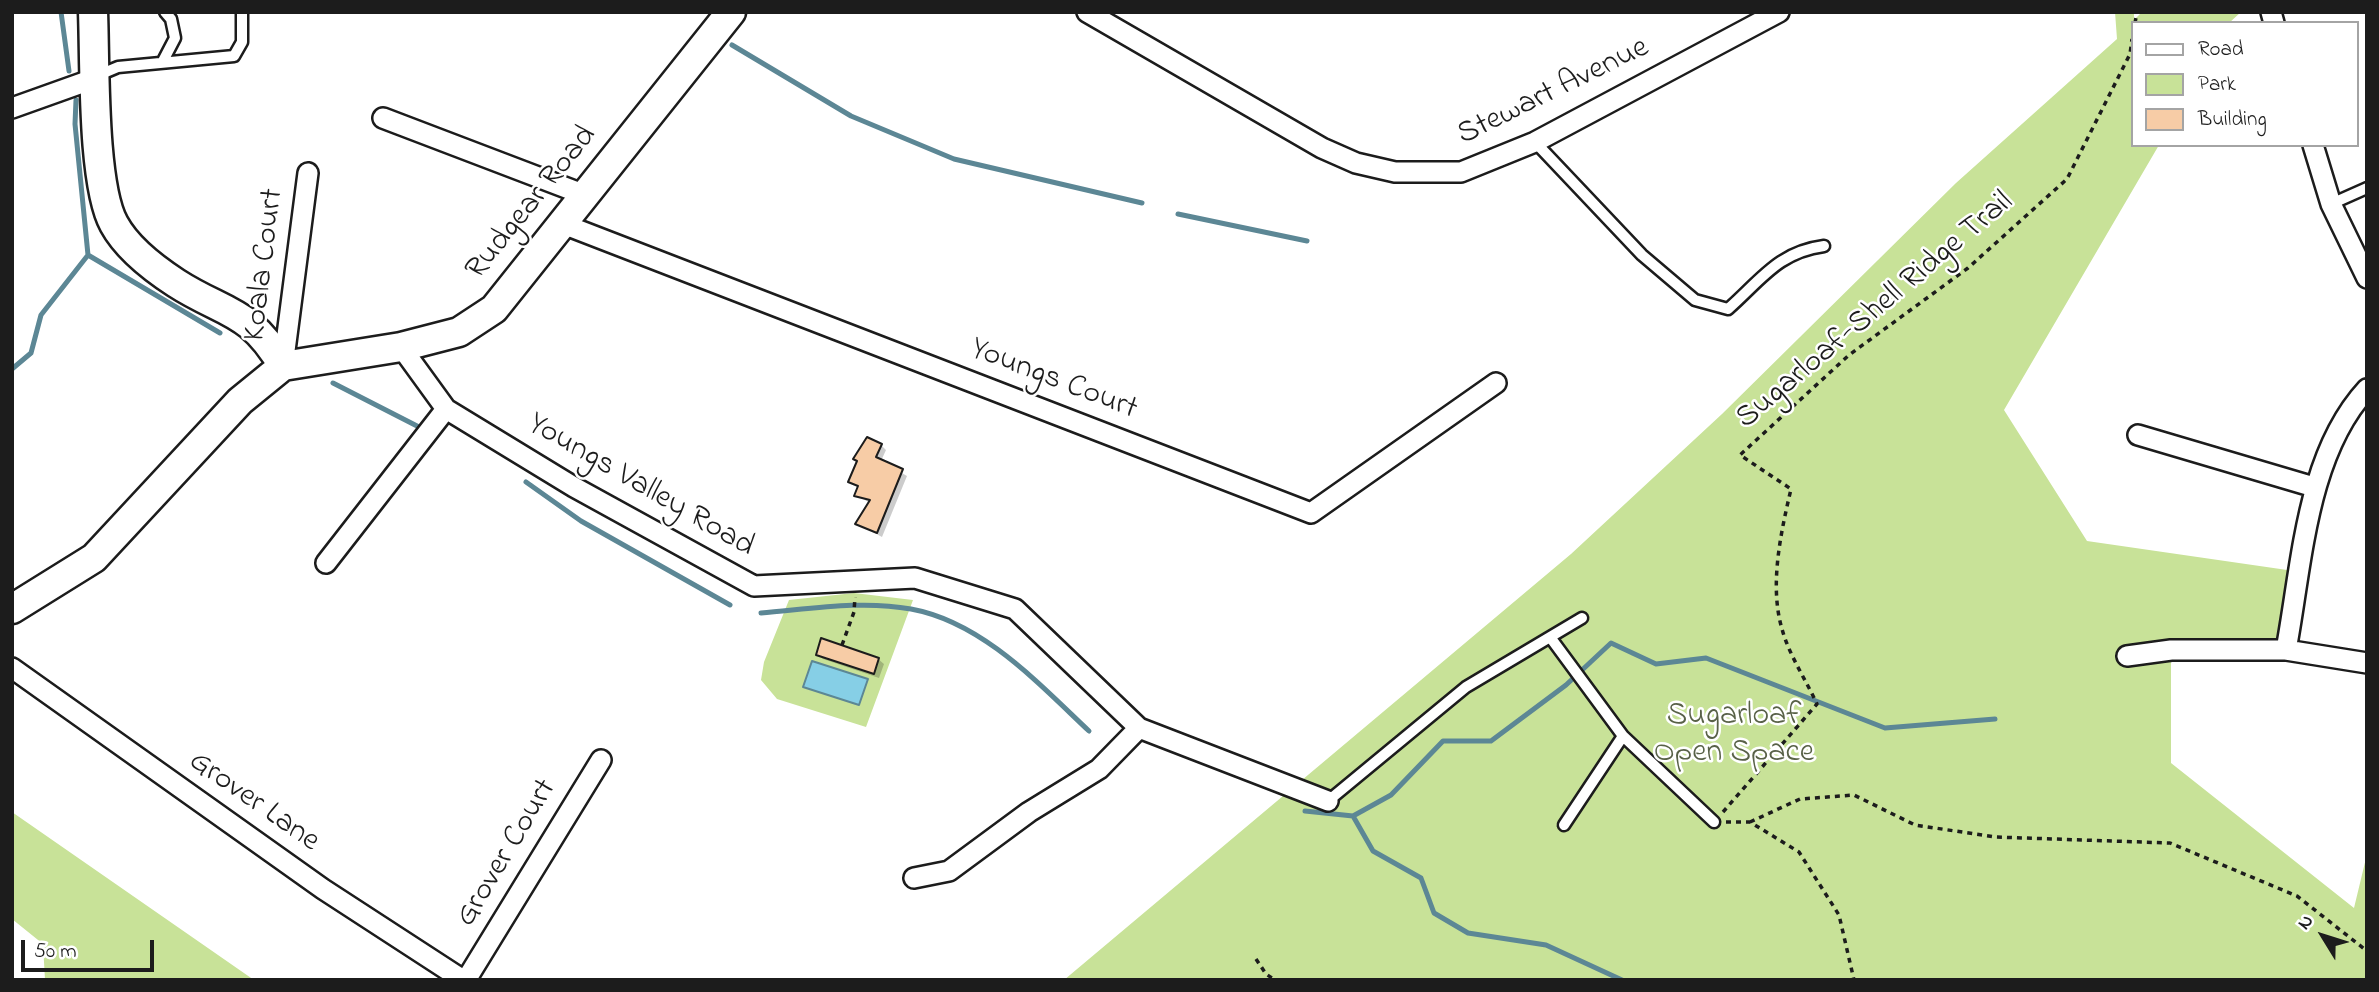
<!DOCTYPE html>
<style>
body{margin:0}
#map{position:relative;width:2379px;height:992px;overflow:hidden;background:#fff;font-family:"Indie Flower",sans-serif}
canvas{display:block}
.frame{position:absolute;inset:0;border:14px solid #1c1c1c;pointer-events:none}
.legend{position:absolute;left:2131px;top:21px;width:228px;height:126px;box-sizing:border-box;background:#fff;border:2px solid #a4a4a4;margin:0;padding:9px 12px;list-style:none;font-size:21px;color:#1c1c1c}
.legend li{display:flex;align-items:center;gap:14px;height:35px}
.legend b{width:35px;border:2px solid #a4a4a4}
.north{position:absolute;left:2288px;top:901px;width:70px;height:70px;-webkit-text-stroke:5px #fff;paint-order:stroke;rotate:308deg;font-size:19px;font-weight:700;line-height:28px;text-align:center;color:#1c1c1c}
.north::after{content:'';display:block;margin:auto;width:24px;height:32px;background:#1c1c1c;clip-path:polygon(50% 0,100% 100%,50% 72%,0 100%)}
.scale{position:absolute;left:21px;top:940px;width:133px;height:32px;box-sizing:border-box;border:4px solid #1c1c1c;border-top:0;padding-left:9px;font-size:21px;line-height:24px;white-space:nowrap;color:#1c1c1c;-webkit-text-stroke:5px #fff;paint-order:stroke}
</style>
<div id="map">
<canvas width="2379" height="992"></canvas>
<div class="frame"></div>
<ul class="legend">
<li><b style="height:9px;background:#fff"></b>Road</li>
<li><b style="height:19px;background:#c8e298"></b>Park</li>
<li><b style="height:19px;background:#f7cca6"></b>Building</li>
</ul>
<div class="north">N</div>
<div class="scale">50 m</div>
</div>
<script>
const context = document.querySelector('canvas').getContext('2d');
context.lineJoin = 'round';
function fill(path, color) {
  context.fillStyle = color;
  context.fill(path, 'evenodd');
}
function strokePath(path, color, width, dash) {
  context.strokeStyle = color;
  context.lineWidth = width;
  context.lineCap = dash ? 'butt' : 'round';
  context.setLineDash(dash || []);
  context.stroke(path);
}
function write(font, color, halo, rows, align = 'center') {
  context.font = font + ' "Indie Flower",sans-serif';
  context.lineWidth = 5;
  context.setLineDash([]);
  context.textBaseline = 'middle';
  context.strokeStyle = halo;
  context.fillStyle = color;
  for (const [text, x, y, turn = 0] of rows) {
    context.save();
    context.translate(x, y);
    context.rotate((+turn || 0) * Math.PI / 180);
    context.textAlign = isNaN(turn) ? turn : align;
    if (halo) context.strokeText(text, 0, 0);
    context.fillText(text, 0, 0);
    context.restore();
  }
}
fill(new Path2D(`
 M 2115,12 L 2134,12 L 2134,20 L 2142,12 L 2241,12 L 2229,23 L 2132,23 L 2132,145 L 2159,145 L 2004,410 L 2087,541 L 2301,572 L 2286,650 L 2171,650 L 2171,763 L 2354,908 L 2367,854 L 2367,980 L 1064,980 L 1571,554 L 1722,414 L 1956,183 L 2117,39 Z
 M 854,593 L 913,600 L 866,727 L 777,699 L 761,680 L 764,662 L 789,600 Z
 M 12,812 L 254,980 L 45,980 L 43,944 L 12,919 Z`), '#c8e298');
const water = new Path2D(`
 M 812,661 L 868,679 L 859,705 L 803,687 Z`);
fill(water, '#86cfe6');
strokePath(water, '#5c8795', 2);
fill(new Path2D(`
 M 881,445 L 886,450 L 881,461 L 907,476 L 882,537 L 858,524 L 870,503 L 856,495 L 859,488 L 850,482 Z
 M 818,654 L 878,659 L 884,664 L 879,678 L 823,659 Z`), '#0003');
strokePath(new Path2D(`
 M 61,12 L 69,71
 M 732,45 L 851,116 L 954,159 L 1142,203
 M 1178,214 L 1307,241
 M 88,255 L 220,333
 M 12,369 L 31,353 L 41,315 L 88,255 L 75,124 L 76,100
 M 333,383 L 419,427
 M 526,482 L 581,521 L 730,605
 M 761,613 C 810,609 862,600 911,609 C 982,622 1038,683 1089,731
 M 1305,811 L 1353,816 L 1373,851 L 1421,878 L 1434,913 L 1468,933 L 1546,945 L 1622,980
 M 1353,816 L 1391,795 L 1443,741 L 1491,741 L 1566,685 L 1611,643 L 1656,664 L 1706,658 L 1885,728 L 1995,719`), '#5c8795', 5);
const building = new Path2D(`
 M 867,437 L 882,444 L 876,457 L 903,469 L 877,533 L 855,524 L 870,500 L 854,496 L 858,486 L 848,482 L 857,461 L 853,459 Z
 M 821,638 L 879,658 L 874,674 L 816,655 Z`);
fill(building, '#f7cca6');
strokePath(building, '#1c1c1c', 2);
const lane = new Path2D(`
 M 163,61 L 175,38 L 171,19 L 165,12
 M 99,75 L 118,67 L 234,56 L 242,42 L 242,12
 M 1535,142 L 1642,255 L 1695,300 L 1728,309 C 1761,280 1778,252 1824,246
 M 2331,204 L 2367,188
 M 1550,637 L 1623,736 L 1564,825
 M 1623,736 L 1714,822
 M 1328,801 L 1466,687 L 1582,618`);
const street = new Path2D(`
 M 1087,12 L 1322,148 L 1356,163 L 1395,172 L 1461,172 L 1535,142 L 1779,12
 M 2271,12 L 2274,23
 M 12,108 L 96,78
 M 383,118 L 585,195
 M 2313,145 L 2331,204 L 2367,278
 M 563,224 L 1311,513 L 1496,383
 M 401,347 L 446,409 L 574,487 L 754,586 L 915,578 L 1015,609 L 1139,728 L 1328,801
 M 283,366 L 308,173
 M 2138,435 L 2314,487
 M 326,563 L 446,409
 M 2286,650 L 2367,663
 M 2127,656 L 2171,650 L 2286,650 C 2302,565 2306,455 2367,389
 M 12,668 L 323,889 L 463,980
 M 914,878 L 949,871 L 1029,812 L 1099,769 L 1139,728
 M 466,980 L 601,760`);
const secondary = new Path2D(`
 M 93,12 C 95,62 92,184 114,224 C 127,248 153,268 176,283 C 224,314 250,309 283,366
 M 12,609 L 94,558 L 240,401 L 283,366 L 401,347 L 459,332 L 494,309 L 731,12`);
strokePath(lane, '#1c1c1c', 15);
strokePath(street, '#1c1c1c', 24);
strokePath(secondary, '#1c1c1c', 33);
strokePath(new Path2D(`
 M 2135,23 L 2137,12
 M 842,645 L 854,612 L 855,597
 M 1723,812 L 1817,704 C 1806,680 1789,655 1782,629 C 1769,585 1781,532 1791,489 L 1740,455 L 1849,355 L 1968,268 L 2067,179 L 2130,54 L 2132,39
 M 1726,822 L 1750,822 L 1799,852 L 1839,915 L 1854,980
 M 1750,822 L 1800,799 L 1854,795 L 1915,825 L 1995,837 L 2170,843 L 2297,896 L 2367,951
 M 1256,959 L 1266,974 L 1275,980`), '#1c1c1c', 3.5, [5, 5]);
strokePath(lane, '#fff', 10);
strokePath(street, '#fff', 19);
strokePath(secondary, '#fff', 28);
write('32px', '#1c1c1c', '#fff', [
 ["Stewart Avenue",1554,93,-26],
 ["Rudgear Road",533,204,-51],
 ["Koala Court",266,265,-83],
 ["Sugarloaf-Shell Ridge Trail",1876,312,-40],
 ["Youngs Court",1053,381,21],
 ["Youngs Valley Road",640,487,30],
 ["Grover Lane",253,803,35],
 ["Grover Court",508,854,-59]
]);
write('32px', '#586147', '#fff', [
 ["Sugarloaf",1734,718],
 ["Open Space",1734,755]
]);
</script>
